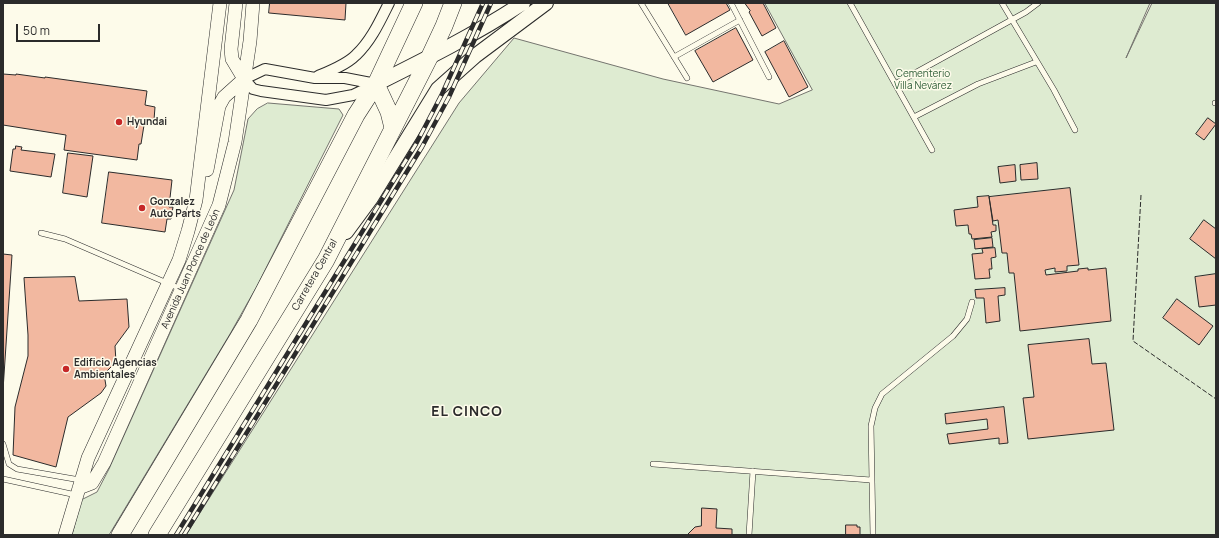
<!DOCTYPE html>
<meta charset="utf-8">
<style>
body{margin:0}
#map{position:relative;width:1219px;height:538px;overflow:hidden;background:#fdfbea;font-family:Manrope,sans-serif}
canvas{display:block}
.frame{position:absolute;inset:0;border:4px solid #2b2b2b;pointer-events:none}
.scale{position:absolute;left:16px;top:24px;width:84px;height:18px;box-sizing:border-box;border:2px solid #2b2b2b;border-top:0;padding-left:5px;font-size:12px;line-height:14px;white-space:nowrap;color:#2b2b2b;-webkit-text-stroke:3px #fdfbea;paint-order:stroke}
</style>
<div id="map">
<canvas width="1219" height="538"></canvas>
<div class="frame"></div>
<div class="scale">50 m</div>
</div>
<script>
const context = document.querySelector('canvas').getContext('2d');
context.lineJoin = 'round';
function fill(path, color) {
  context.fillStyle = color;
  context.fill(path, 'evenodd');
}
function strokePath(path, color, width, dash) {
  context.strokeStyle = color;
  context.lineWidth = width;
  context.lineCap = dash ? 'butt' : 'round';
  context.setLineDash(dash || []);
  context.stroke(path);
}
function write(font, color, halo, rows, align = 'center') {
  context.font = font + ' Manrope,sans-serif';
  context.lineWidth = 3;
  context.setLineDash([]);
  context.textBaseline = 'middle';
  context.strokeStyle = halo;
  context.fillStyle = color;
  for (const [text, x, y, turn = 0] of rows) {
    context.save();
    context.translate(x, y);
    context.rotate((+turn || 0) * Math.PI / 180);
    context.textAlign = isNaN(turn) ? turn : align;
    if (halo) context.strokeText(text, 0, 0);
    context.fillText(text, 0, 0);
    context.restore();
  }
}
const green = new Path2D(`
 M 765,3 L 1150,3 L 1126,58 L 1152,3 L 1216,3 L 1216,535 L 186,535 L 459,103 L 514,38 L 663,79 L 779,104 L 812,90 Z
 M 268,103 L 339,109 L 343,115 L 257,286 L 230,334 L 109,535 L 72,535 L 81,500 L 97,492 L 109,469 L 234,190 L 248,119 L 257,109 Z`);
fill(green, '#deebd1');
strokePath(green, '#74746e', 1);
const building = new Path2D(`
 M 270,3 L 346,3 L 345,20 L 269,13 Z
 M 668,3 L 726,3 L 730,10 L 686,35 Z
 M 745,3 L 763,3 L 776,28 L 762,36 L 749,12 L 750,11 Z
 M 736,28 L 753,60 L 713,82 L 695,51 Z
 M 784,41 L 808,87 L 789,97 L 765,52 Z
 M 3,74 L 16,75 L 16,74 L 45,78 L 45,77 L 147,91 L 145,105 L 155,107 L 154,120 L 145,119 L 141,144 L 139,144 L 137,160 L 64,150 L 66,135 L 3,125 Z
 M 1208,118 L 1216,124 L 1204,140 L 1196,134 Z
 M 16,146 L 22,147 L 21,150 L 55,154 L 51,177 L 10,171 L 13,149 L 15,149 Z
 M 68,153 L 93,156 L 87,197 L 63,193 Z
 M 1037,163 L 1038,179 L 1021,180 L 1020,165 Z
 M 1015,165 L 1016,181 L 1000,183 L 998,167 Z
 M 109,172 L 172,180 L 169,207 L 173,207 L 171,219 L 167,219 L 165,232 L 102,223 Z
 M 1070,188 L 1079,265 L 1067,266 L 1067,271 L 1055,272 L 1055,268 L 1045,270 L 1046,275 L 1078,271 L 1078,269 L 1088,268 L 1088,270 L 1106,268 L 1111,321 L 1020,331 L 1014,273 L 1009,273 L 1007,253 L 1002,253 L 998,220 L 993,221 L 989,197 Z
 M 989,196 L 993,225 L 996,225 L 996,231 L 991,232 L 992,237 L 972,239 L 971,234 L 969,234 L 968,225 L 956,226 L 954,210 L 978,207 L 977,197 Z
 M 1204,220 L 1216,229 L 1216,259 L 1190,239 Z
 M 992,238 L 993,247 L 975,249 L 974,240 Z
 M 995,248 L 996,257 L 991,258 L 992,269 L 989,269 L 990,278 L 975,279 L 972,254 L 983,253 L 982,249 Z
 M 3,254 L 12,255 L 3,390 Z
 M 1216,274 L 1216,305 L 1199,307 L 1195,277 Z
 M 75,277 L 79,301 L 127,299 L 129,327 L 115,346 L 116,362 L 104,374 L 106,386 L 101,393 L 68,417 L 56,467 L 13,455 L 15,407 L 28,356 L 28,335 L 24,278 Z
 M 1005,288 L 1005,295 L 998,296 L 1000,321 L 986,323 L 984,298 L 976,298 L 975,290 Z
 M 1177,299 L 1213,326 L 1199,345 L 1163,318 Z
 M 1089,339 L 1092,364 L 1106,363 L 1114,430 L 1028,439 L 1023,398 L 1034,397 L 1028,345 Z
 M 1004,407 L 1008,443 L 999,444 L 999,438 L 949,444 L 947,434 L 988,429 L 987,419 L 946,424 L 945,414 Z
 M 702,508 L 717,509 L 716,528 L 732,529 L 732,535 L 687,535 L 695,527 L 701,526 Z
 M 846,525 L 857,525 L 857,527 L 860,527 L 860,535 L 846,535 Z`);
fill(building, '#f2b8a0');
strokePath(building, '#2b2b2b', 1);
const service = new Path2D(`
 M 641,3 L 687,78
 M 731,3 L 769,77
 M 850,3 L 932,150
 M 1002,3 L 1054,90 L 1075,130
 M 674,57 L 740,20
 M 895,84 L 1026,12 L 1038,3
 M 1215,103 L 1216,103
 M 914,117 L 978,84 L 1036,62
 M 41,233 L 65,239 L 181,289
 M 3,444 L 9,464 L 17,469 L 80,480
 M 653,464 L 871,480
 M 3,479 L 76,495
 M 749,535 L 753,471
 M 873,535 L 871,426 L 875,408 L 882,394 L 953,336 L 967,319 L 972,302`);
const minor = new Path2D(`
 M 265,69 L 315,78 L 345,78 L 376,84 L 353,95 L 326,100 L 261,91 L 253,89 L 244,79 Z
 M 318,76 C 330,71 346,65 356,55 C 371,41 380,21 389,3`);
const tertiary = new Path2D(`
 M 236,3 L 231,49 L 232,59 L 244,79
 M 207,170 L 219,106 L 224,97 L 244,79
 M 79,488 L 92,483 L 104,463 L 219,205 L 235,142 L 250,41 L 253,3
 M 65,535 L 88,458 L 179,260 L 188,231 L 196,200 L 220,3`);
const secondary = new Path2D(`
 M 376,84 C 426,59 476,34 523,3
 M 346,232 L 371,198 L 438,89 L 475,56 L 546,3`);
const trunk = new Path2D(`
 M 376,84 L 389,112 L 393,128
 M 120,535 L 249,320 L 356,115 L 376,84 L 414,3
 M 157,535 L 326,260 L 430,56 L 444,26 L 453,3`);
strokePath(service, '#2b2b2b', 6);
strokePath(minor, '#2b2b2b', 12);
strokePath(tertiary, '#2b2b2b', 14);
strokePath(secondary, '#2b2b2b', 16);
strokePath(trunk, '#2b2b2b', 18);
strokePath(service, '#fdfbea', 5);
strokePath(minor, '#fdfbea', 10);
strokePath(tertiary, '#fdfbea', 13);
strokePath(secondary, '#fdfbea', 14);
strokePath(trunk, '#fdfbea', 17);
const rail = new Path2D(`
 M 176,535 L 416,144 L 442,94 L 483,3
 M 184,535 L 422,147 L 449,97 L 491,3`);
strokePath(rail, '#2b2b2b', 4.5);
strokePath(rail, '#fdfbea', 3, [9]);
strokePath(new Path2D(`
 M 1141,195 L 1133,341 L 1216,399`), '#2b2b2b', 1, [5, 2]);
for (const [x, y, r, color] of [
 [119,122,4,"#c62828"],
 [142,208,4,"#c62828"],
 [66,369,4,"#c62828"]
]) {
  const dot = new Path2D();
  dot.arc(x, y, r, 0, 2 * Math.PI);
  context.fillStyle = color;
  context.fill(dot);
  strokePath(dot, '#fdfbea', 1.5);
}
write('10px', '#34623c', '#fdfbea', [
 ["Cementerio",923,74],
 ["Villa Nevárez",923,86]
]);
write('bold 10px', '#2b2b2b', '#fdfbea', [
 ["Hyundai",127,122],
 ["Gonzalez",150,202],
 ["Auto Parts",150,214],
 ["Edificio Agencias",74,363],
 ["Ambientales",74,375]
], 'left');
write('10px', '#2b2b2b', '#fdfbea', [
 ["Avenida Juan Ponce de León",191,269,-66],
 ["Carretera Central",315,275,-60]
]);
context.letterSpacing = '1px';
write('bold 14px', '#2b2b2b', '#fdfbea', [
 ["EL CINCO",467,412]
]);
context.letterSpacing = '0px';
</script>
